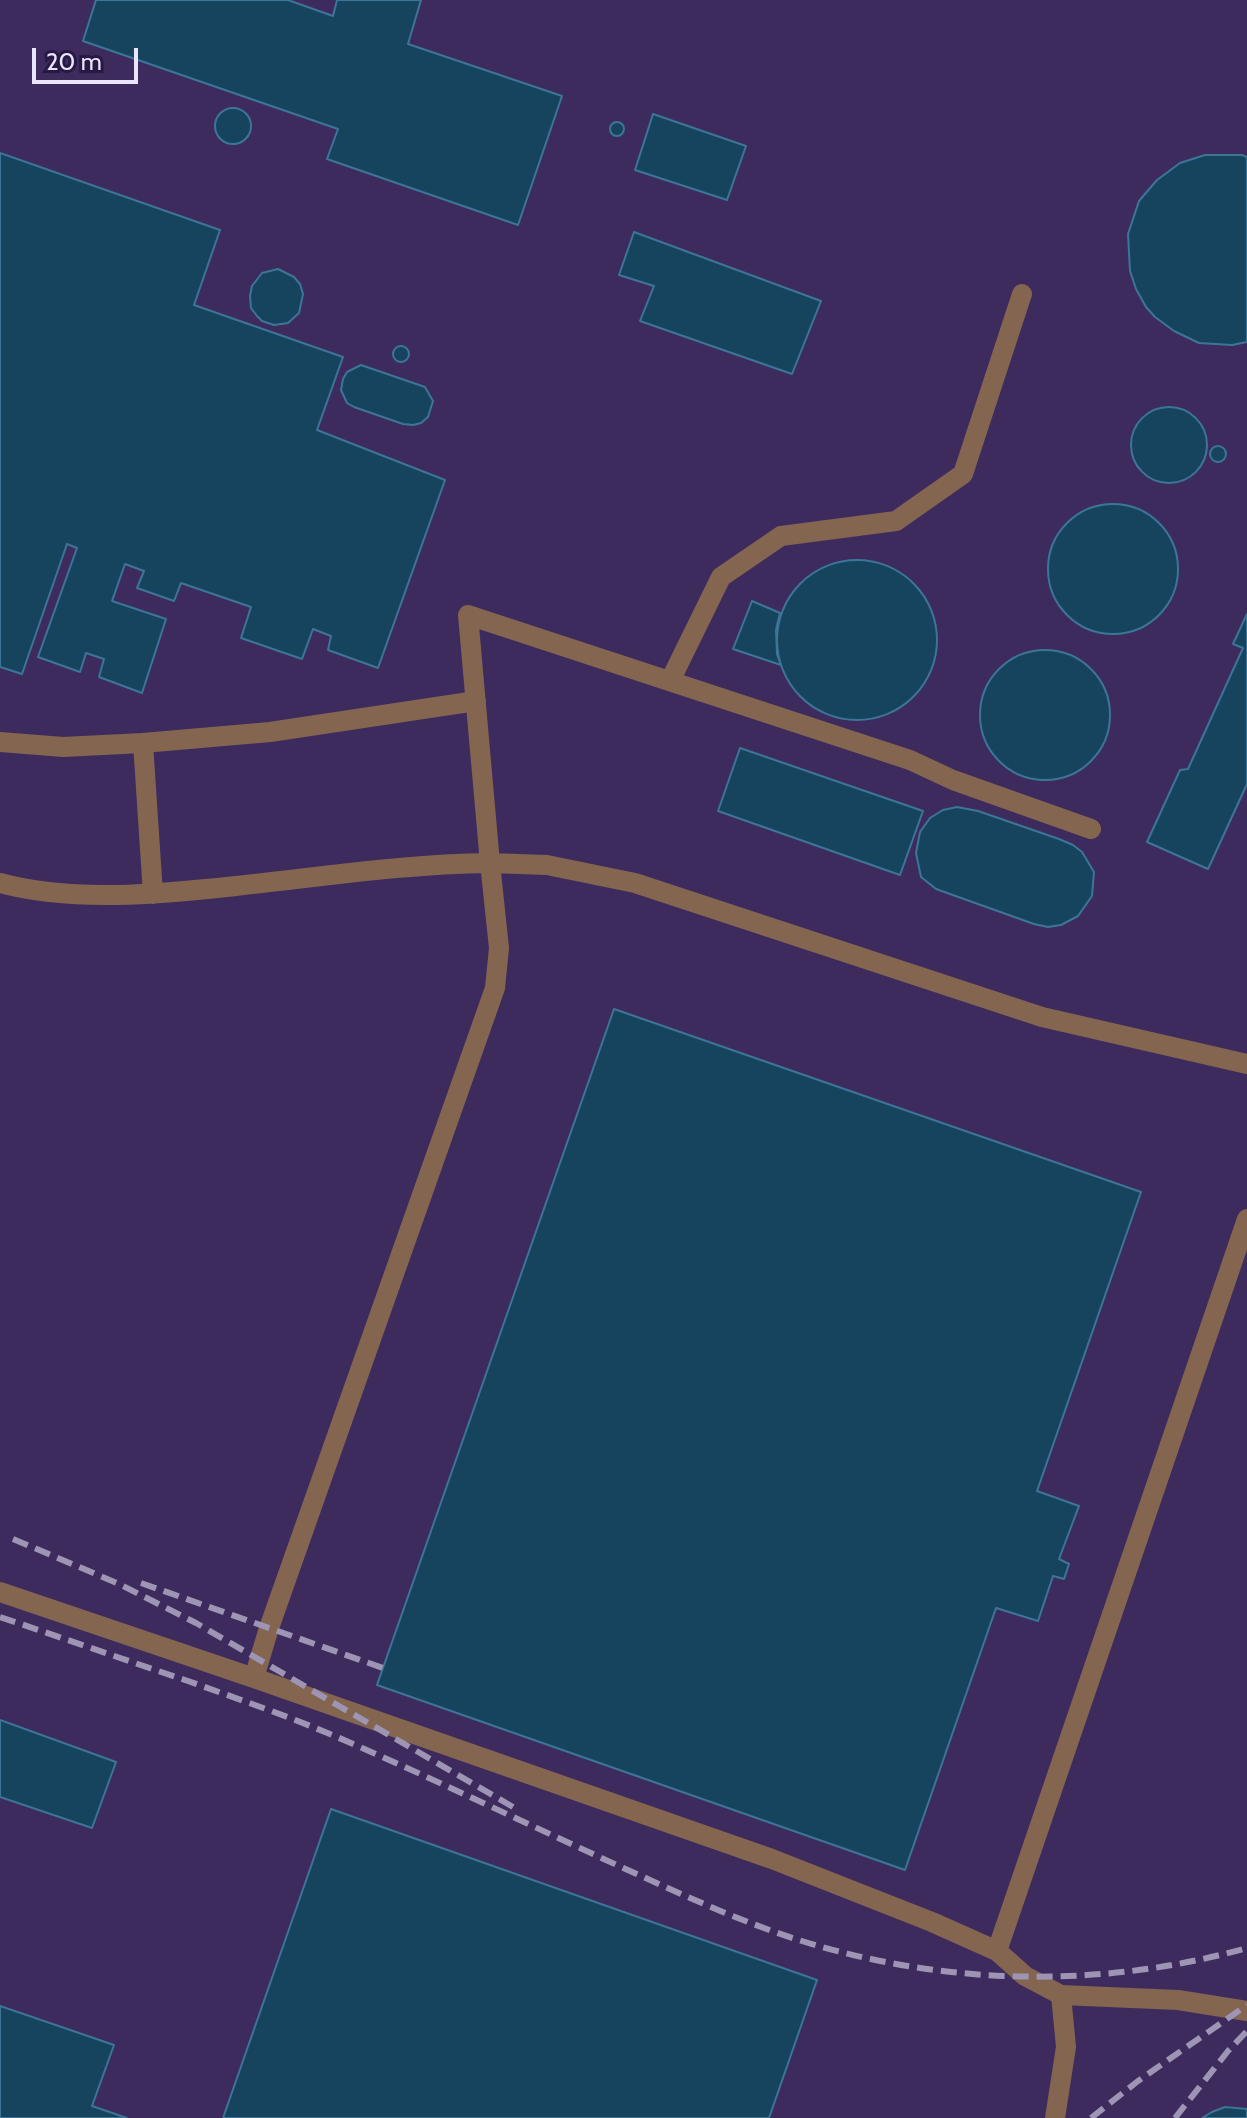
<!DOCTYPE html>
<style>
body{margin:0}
#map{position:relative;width:1247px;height:2118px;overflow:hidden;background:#322350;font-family:Cabin,sans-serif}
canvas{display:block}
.scale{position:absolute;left:32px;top:48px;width:106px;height:36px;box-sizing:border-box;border:4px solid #ebe5fc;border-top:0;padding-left:10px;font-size:24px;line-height:28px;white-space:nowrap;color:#ebe5fc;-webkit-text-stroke:6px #281844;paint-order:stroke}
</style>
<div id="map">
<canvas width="1247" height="2118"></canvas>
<div class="scale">20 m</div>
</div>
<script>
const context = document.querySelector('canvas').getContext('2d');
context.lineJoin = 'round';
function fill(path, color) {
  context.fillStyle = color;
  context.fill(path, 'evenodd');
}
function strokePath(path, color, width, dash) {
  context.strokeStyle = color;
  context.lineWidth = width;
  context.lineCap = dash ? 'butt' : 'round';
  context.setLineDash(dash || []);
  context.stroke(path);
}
fill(new Path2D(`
 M 0,0 L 1247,0 L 1247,2118 L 0,2118 Z`), '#3d2b5e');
const building = new Path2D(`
 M 96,0 L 288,0 L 333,16 L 337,0 L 421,0 L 408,44 L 562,96 L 518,225 L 327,159 L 338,129 L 83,41 Z
 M215 126a18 18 0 1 1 36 0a18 18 0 1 1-36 0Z
 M 653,114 L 746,146 L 727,200 L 635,170 Z
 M610 129a7 7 0 1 1 14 0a7 7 0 1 1-14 0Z
 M 0,153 L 220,230 L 194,305 L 343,357 L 317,430 L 445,480 L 378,668 L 328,650 L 331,636 L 313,629 L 302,659 L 241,638 L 251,607 L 181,583 L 174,601 L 137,588 L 144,571 L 125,564 L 112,601 L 166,619 L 142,693 L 99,677 L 104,659 L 86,653 L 80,672 L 38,657 L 77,548 L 67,544 L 22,674 L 0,667 Z
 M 1205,155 L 1242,155 L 1247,157 L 1247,342 L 1232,345 L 1199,343 L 1174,331 L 1155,317 L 1146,307 L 1136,289 L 1130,271 L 1128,234 L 1139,201 L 1157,180 L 1180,163 Z
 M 634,232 L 821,301 L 792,374 L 640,321 L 654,286 L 619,275 Z
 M 278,269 L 294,277 L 300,284 L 303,294 L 299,313 L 288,323 L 274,325 L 262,321 L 257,316 L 251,308 L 250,296 L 252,286 L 262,273 Z
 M393 354a8 8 0 1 1 16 0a8 8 0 1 1-16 0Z
 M 361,365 L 425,387 L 433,401 L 428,417 L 421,423 L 413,425 L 403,424 L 354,407 L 347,403 L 341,390 L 343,379 L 347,372 Z
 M1131 445a38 38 0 1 1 76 0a38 38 0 1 1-76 0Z
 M1210 454a8 8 0 1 1 16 0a8 8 0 1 1-16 0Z
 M1048 569a65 65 0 1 1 130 0a65 65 0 1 1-130 0Z
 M777 640a80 80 0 1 1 160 0a80 80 0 1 1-160 0Z
 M 752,601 L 780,613 L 776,630 L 777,654 L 781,665 L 733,649 Z
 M 1247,614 L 1247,784 L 1208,869 L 1147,842 L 1180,770 L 1188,769 L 1243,648 L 1233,644 Z
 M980 715a65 65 0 1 1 130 0a65 65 0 1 1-130 0Z
 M 740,748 L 923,811 L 900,875 L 718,811 Z
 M 957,807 L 978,811 L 1059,839 L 1073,845 L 1082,852 L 1094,872 L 1092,896 L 1078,916 L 1061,925 L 1048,927 L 1034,924 L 936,889 L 921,877 L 916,853 L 920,832 L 930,818 L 943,810 Z
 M 614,1009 L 1141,1192 L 1037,1491 L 1079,1506 L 1059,1559 L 1069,1564 L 1064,1579 L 1053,1576 L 1038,1621 L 996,1608 L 905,1870 L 377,1685 Z
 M 0,1720 L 116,1762 L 92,1828 L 0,1797 Z
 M 331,1809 L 817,1980 L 769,2118 L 223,2118 Z
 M 0,2006 L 114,2045 L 92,2106 L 127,2118 L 0,2118 Z
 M 1225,2107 L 1247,2109 L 1247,2118 L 1202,2118 L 1212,2112 Z`);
fill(building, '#16445e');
strokePath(building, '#3d7597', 2);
strokePath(new Path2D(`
 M 670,681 L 721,577 L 781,536 L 896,521 L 963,474 L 1022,294
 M 0,742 L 63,747 L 143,743 L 270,732 L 476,701
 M 143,743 L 153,894
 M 1091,829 L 953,780 L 910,760 L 468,615 L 490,863 L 547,865 L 635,883 L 1042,1017 L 1247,1064
 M 0,883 C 72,903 162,894 236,886 C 320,877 405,864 490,863 L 499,948 L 495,988 L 269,1628 L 254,1678 L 0,1592
 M 254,1678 L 772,1859 L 932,1922 L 997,1951 L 1025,1976 L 1061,1995 L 1066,2047 L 1055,2118
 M 997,1951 L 1247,1219
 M 1061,1995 L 1178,2000 L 1247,2011`), '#836550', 20);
strokePath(new Path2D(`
 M 13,1539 L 117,1583 L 196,1623 L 513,1807
 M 141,1583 L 383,1668
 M 0,1617 C 63,1638 125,1660 188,1681 C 238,1699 288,1716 337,1737 C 432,1778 525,1823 619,1866 C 692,1899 764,1933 841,1952 C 974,1986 1115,1985 1247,1948
 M 1091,2118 L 1138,2081 L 1247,2005
 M 1175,2118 L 1228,2051 L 1247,2031`), '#9e94b4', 6, [16, 8]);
</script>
